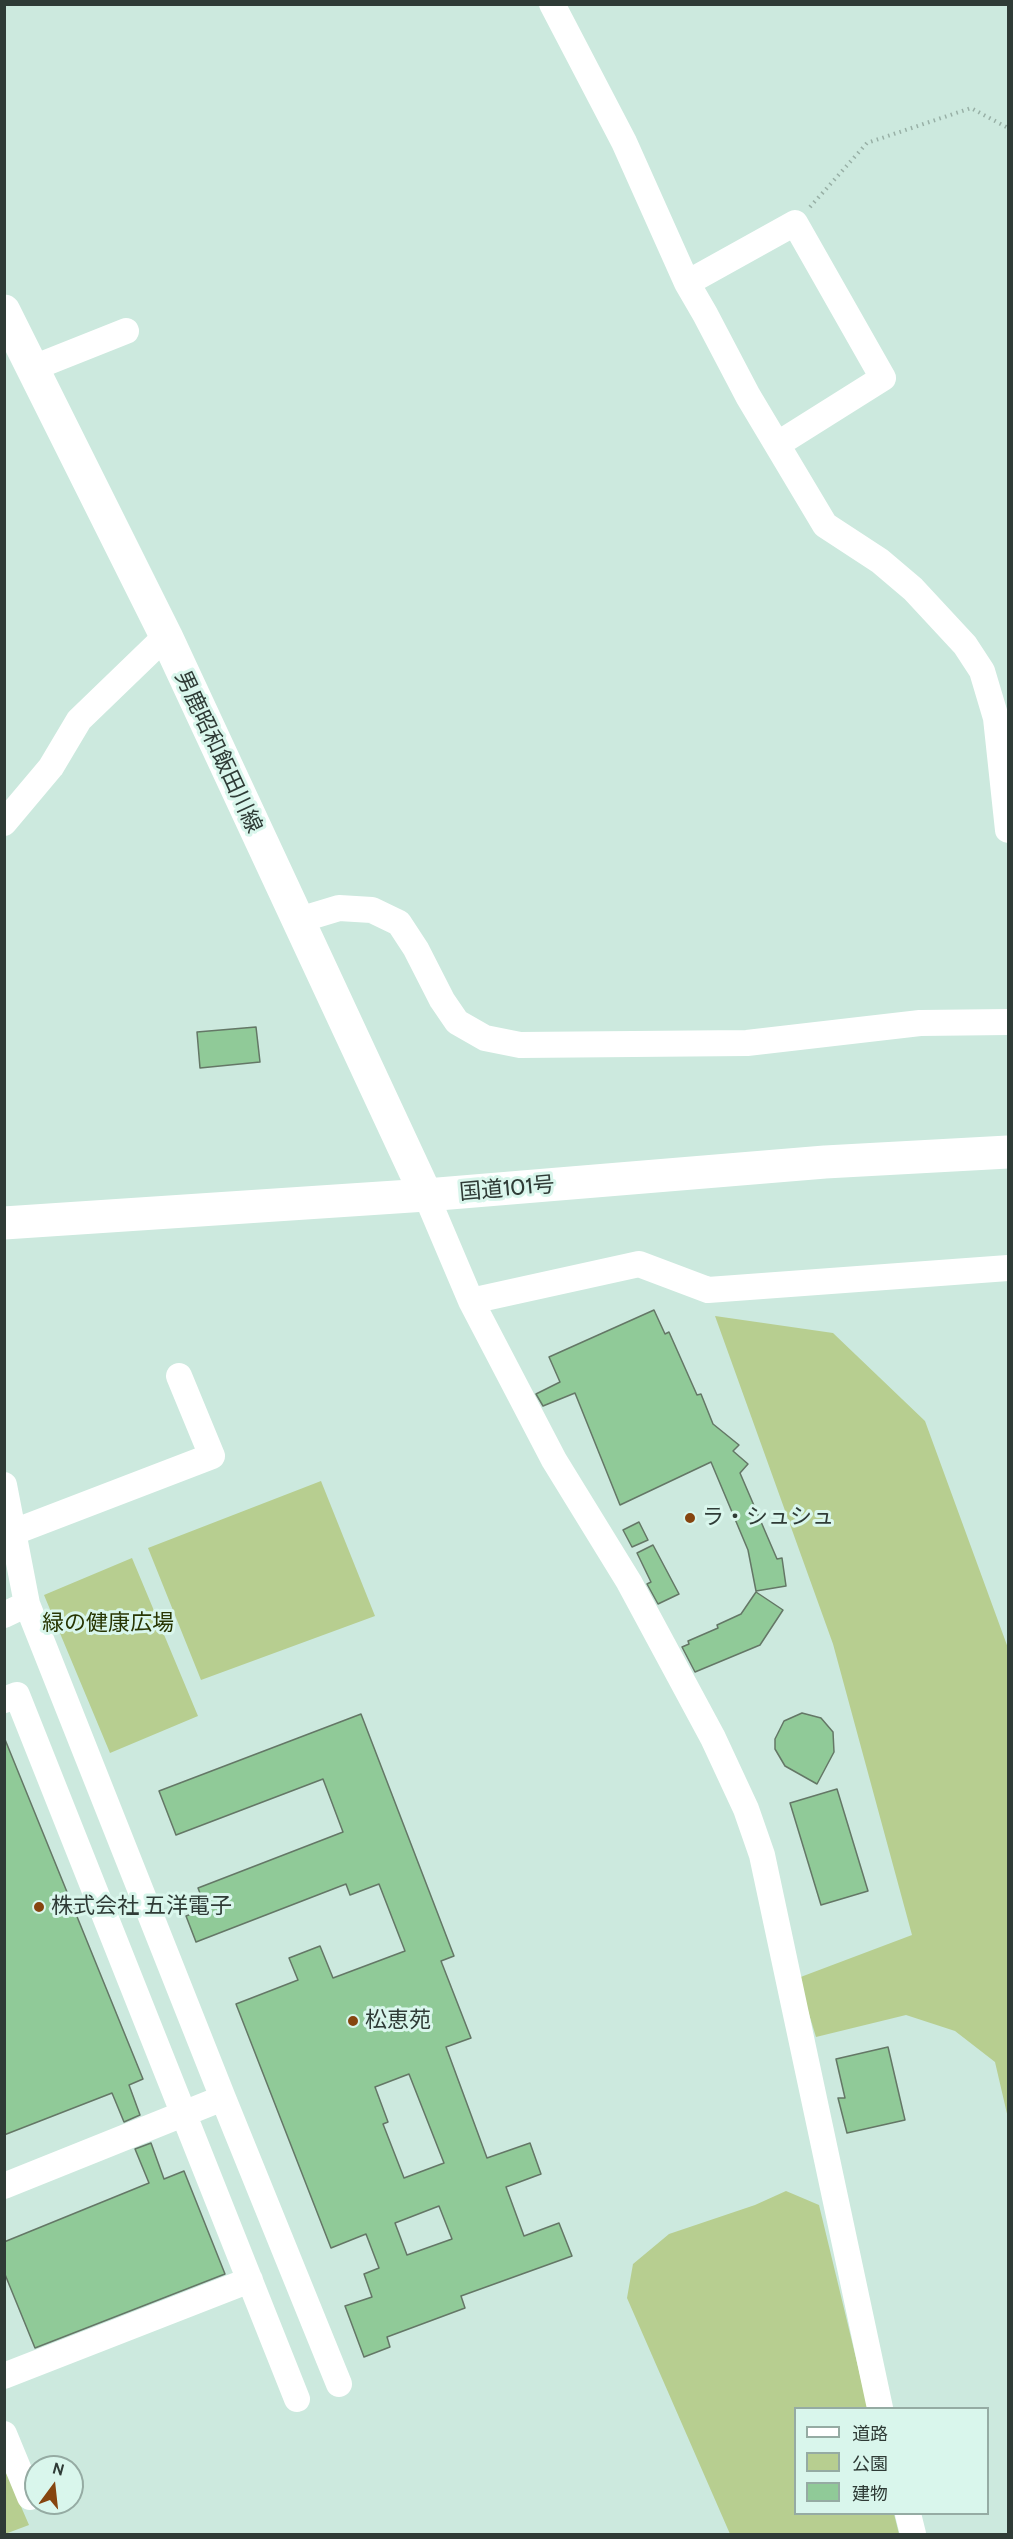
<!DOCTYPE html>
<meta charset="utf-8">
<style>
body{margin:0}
#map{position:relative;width:1013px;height:2539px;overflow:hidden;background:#cce9de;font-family:Cabin,"Noto Sans JP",sans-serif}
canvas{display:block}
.frame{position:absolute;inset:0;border:6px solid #2f3b36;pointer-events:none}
.legend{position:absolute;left:794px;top:2407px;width:195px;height:108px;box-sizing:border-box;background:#d9f6ec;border:2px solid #95aba3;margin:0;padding:8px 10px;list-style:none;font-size:18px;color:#2f3b36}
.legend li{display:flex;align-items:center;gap:12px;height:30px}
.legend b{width:30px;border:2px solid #95aba3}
.north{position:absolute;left:24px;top:2455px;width:60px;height:60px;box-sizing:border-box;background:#d9f6ec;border:2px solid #95aba3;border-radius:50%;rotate:15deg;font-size:16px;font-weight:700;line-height:24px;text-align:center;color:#2f3b36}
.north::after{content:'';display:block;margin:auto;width:21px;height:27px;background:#86450f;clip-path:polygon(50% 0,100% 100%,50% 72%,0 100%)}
</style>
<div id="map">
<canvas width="1013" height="2539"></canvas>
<div class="frame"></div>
<ul class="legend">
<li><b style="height:8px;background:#fff"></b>道路</li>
<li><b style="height:16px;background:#b7ce90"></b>公園</li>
<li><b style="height:16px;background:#90ca98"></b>建物</li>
</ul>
<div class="north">N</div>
</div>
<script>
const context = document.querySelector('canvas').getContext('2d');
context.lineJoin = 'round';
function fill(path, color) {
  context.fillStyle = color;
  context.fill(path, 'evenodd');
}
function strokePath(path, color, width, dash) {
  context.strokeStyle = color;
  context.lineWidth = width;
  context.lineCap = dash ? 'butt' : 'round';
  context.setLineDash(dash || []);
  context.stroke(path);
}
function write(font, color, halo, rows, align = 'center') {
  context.font = font + ' Cabin,"Noto Sans JP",sans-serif';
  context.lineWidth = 6;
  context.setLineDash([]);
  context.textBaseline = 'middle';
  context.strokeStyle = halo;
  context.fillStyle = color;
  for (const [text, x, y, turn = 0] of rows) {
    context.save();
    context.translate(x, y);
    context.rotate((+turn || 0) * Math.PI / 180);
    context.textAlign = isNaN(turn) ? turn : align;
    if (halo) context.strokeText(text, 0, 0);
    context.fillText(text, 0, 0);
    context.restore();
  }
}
fill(new Path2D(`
 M 715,1316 L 833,1333 L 925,1421 L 1008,1648 L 1008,2118 L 995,2062 L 955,2031 L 906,2015 L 816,2037 L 798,1978 L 912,1935 L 833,1644 Z
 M 321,1481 L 375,1616 L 201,1680 L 148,1548 Z
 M 132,1558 L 198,1716 L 110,1753 L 44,1595 Z
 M 786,2191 L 819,2205 L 868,2408 L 796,2408 L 796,2514 L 894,2514 L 899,2534 L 730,2534 L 627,2298 L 633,2264 L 669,2234 L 755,2205 Z
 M 4,2467 L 29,2525 L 5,2534 L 4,2534 Z`), '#b7ce90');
const building = new Path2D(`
 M 256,1027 L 260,1062 L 200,1068 L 197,1032 Z
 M 654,1310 L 665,1334 L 669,1332 L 697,1395 L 701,1394 L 713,1424 L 739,1445 L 733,1451 L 748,1464 L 740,1473 L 777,1559 L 782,1558 L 786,1586 L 756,1591 L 748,1550 L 711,1462 L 620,1505 L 575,1393 L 543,1406 L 536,1394 L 560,1382 L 549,1357 Z
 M 639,1522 L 648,1540 L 632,1547 L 623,1530 Z
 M 653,1545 L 679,1594 L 658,1604 L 647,1584 L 651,1582 L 637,1553 Z
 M 756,1592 L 783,1610 L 760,1645 L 695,1672 L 682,1647 L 689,1644 L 688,1641 L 718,1628 L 717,1625 L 741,1614 Z
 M 802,1713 L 821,1718 L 833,1732 L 834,1752 L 817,1784 L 785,1766 L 775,1749 L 775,1739 L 784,1721 Z
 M 361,1714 L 454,1956 L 441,1961 L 471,2038 L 446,2047 L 487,2158 L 530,2143 L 541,2174 L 506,2187 L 524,2236 L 559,2223 L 572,2256 L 461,2296 L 465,2308 L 387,2337 L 390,2347 L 364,2357 L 345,2306 L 372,2297 L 364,2274 L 379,2268 L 366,2234 L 331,2248 L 236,2004 L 298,1980 L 289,1958 L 320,1946 L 333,1978 L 405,1951 L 379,1884 L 350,1895 L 346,1884 L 196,1942 L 186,1916 L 206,1909 L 198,1888 L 343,1832 L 323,1779 L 176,1835 L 159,1791 ZM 409,2074 L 444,2163 L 404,2178 L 383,2124 L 388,2122 L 375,2087 ZM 439,2206 L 452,2239 L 407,2255 L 395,2223 Z
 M 4,1737 L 143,2079 L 129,2085 L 140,2115 L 124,2122 L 112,2093 L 4,2135 Z
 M 837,1789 L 868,1891 L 821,1905 L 790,1803 Z
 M 888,2047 L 905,2120 L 847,2133 L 838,2098 L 845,2098 L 836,2059 Z
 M 151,2143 L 164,2179 L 184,2171 L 225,2274 L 35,2348 L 4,2272 L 4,2242 L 149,2183 L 135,2149 Z`);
fill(building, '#90ca98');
strokePath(building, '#647766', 1.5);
strokePath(new Path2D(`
 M 810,207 L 867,143 L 971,108 L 1008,128`), '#98b0a6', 4, [1.5, 4.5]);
strokePath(new Path2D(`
 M 552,4 L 624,142 L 687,283 L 705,314 L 748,396 L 825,525 L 880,561 L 913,589 L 965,645 L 982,671 L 996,718 L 1008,830
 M 687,283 L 795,223 L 883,378 L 778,444
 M 33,368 L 126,331
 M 4,823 L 51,767 L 79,720 L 166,636
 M 296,921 L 339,908 L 372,910 L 399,923 L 416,949 L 442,1000 L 457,1022 L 485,1038 L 520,1045 L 747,1043 L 920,1023 L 1008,1022
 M 426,1195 L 471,1301 L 554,1460 L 629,1582 L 713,1738 L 746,1809 L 762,1855 L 880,2408
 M 471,1301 L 639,1264 L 708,1290 L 1008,1268
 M 4,1485 L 27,1604 L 223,2098 L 339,2384
 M 14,1532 L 212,1456 L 179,1376
 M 4,1615 L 27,1604
 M 4,1700 L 17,1695 L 297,2399
 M 4,2186 L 223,2098
 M 4,2376 L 250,2280
 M 4,2434 L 30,2497
 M 908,2514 L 913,2534`), '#fff', 26);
strokePath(new Path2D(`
 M 4,311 L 166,636 L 426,1195`), '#fff', 33);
strokePath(new Path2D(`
 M 4,1223 L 426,1195 L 825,1162 L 1008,1152`), '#fff', 33);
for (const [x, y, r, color] of [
 [690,1518,6,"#86450f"],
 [39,1907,6,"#86450f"],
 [353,2021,6,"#86450f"]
]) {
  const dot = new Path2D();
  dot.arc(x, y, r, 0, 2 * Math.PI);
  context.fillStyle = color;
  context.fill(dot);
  strokePath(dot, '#d9f6ec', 2);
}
write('22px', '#2f3b36', '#d9f6ec', [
 ["男鹿昭和飯田川線",218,752,65],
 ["国道101号",507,1189,-5]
]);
write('22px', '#2f3b36', '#d9f6ec', [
 ["ラ・シュシュ",702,1518],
 ["株式会社 五洋電子",51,1907],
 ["松恵苑",365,2021]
], 'left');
write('22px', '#273502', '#d9f6ec', [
 ["緑の健康広場",108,1624]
]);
</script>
